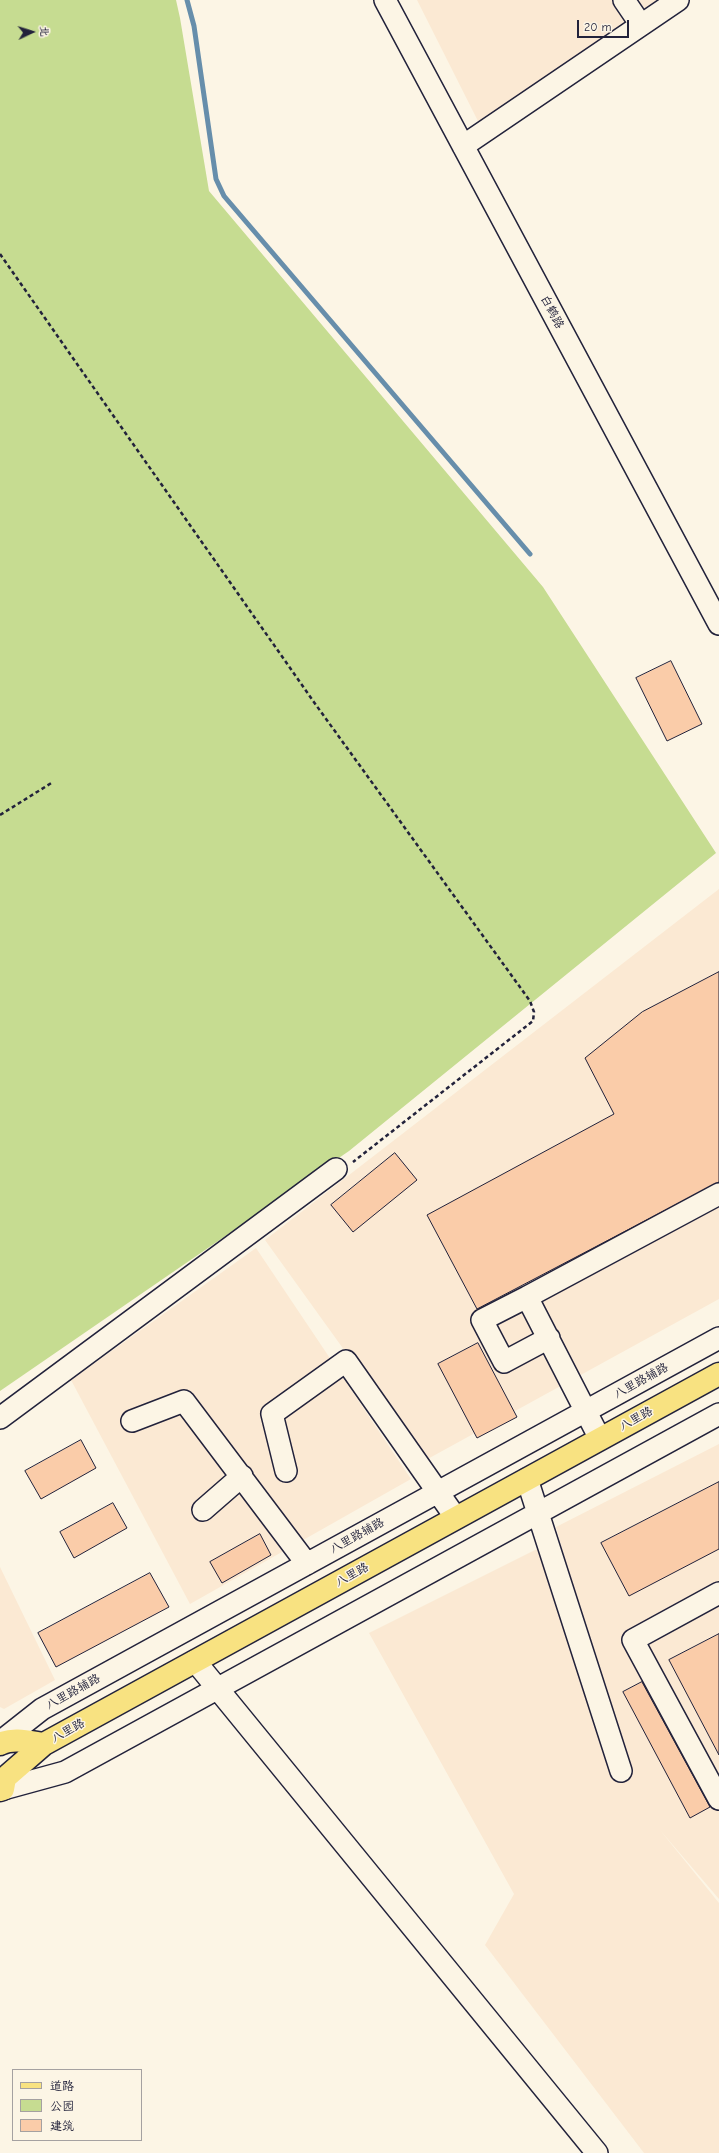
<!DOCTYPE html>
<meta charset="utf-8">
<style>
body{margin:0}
#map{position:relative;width:719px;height:2153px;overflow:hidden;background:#fcf5e5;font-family:"Comic Neue","LXGW WenKai TC",sans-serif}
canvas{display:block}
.legend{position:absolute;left:12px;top:2069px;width:130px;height:72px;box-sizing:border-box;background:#fcf5e5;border:1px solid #a5a1a1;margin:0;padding:5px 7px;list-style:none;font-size:12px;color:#22223b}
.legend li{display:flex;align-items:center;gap:8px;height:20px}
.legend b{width:20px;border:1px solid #a5a1a1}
.north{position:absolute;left:12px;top:12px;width:40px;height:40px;-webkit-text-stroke:3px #fcf5e5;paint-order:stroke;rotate:86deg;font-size:11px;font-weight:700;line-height:16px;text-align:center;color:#22223b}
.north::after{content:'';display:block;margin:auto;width:14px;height:18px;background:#22223b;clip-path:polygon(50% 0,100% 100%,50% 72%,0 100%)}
.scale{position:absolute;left:577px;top:20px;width:52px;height:18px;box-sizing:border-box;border:2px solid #22223b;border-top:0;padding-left:5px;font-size:12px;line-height:14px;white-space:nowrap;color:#22223b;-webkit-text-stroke:3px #fcf5e5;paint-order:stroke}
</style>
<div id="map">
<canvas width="719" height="2153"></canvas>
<ul class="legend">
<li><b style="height:5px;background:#f8e281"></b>道路</li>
<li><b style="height:11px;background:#c6dc91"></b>公园</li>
<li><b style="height:11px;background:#facca9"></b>建筑</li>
</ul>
<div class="north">北</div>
<div class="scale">20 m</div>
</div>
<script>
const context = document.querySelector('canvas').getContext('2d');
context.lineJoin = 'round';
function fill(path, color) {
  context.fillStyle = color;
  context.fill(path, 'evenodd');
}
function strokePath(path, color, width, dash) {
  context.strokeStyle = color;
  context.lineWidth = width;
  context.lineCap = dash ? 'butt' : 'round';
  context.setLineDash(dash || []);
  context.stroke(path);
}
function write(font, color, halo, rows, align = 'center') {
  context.font = font + ' "Comic Neue","LXGW WenKai TC",sans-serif';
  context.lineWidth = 3;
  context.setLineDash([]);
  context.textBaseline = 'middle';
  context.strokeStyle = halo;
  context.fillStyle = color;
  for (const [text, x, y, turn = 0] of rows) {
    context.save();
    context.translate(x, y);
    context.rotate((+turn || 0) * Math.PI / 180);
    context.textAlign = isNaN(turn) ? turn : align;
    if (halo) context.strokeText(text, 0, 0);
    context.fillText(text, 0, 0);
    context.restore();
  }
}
fill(new Path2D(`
 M 417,0 L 686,0 L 487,139 Z
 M 719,889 L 719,1299 L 424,1461 L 265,1240 Z
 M 256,1248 L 411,1479 L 190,1604 L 71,1380 Z
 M 719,1444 L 719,1899 L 660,1830 L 719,1903 L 719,2153 L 644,2153 L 485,1945 L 514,1894 L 369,1633 L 537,1549 L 625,1778 L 556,1527 Z
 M 0,1567 L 55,1680 L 4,1709 L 0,1707 Z`), '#fbe9d3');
fill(new Path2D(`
 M 0,0 L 176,0 L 180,18 L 209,191 L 543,587 L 716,853 L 349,1151 L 0,1391 Z`), '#c6dc91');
strokePath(new Path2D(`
 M 187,0 L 194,26 L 216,179 L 224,196 L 530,554`), '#678eab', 5);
const building = new Path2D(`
 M 671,661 L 702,724 L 667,741 L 636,678 Z
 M 719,972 L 719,1182 L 477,1309 L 427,1215 L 614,1114 L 585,1058 L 642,1012 Z
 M 395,1153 L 417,1180 L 353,1232 L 331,1205 Z
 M 478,1343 L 517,1417 L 477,1438 L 438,1364 Z
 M 81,1440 L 96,1468 L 41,1499 L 25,1471 Z
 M 719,1482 L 719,1549 L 629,1596 L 601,1543 Z
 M 113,1503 L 127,1528 L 74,1558 L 60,1532 Z
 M 260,1534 L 271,1555 L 222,1583 L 210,1562 Z
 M 150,1573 L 169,1607 L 56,1667 L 38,1633 Z
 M 719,1634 L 719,1755 L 669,1660 Z
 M 642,1682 L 710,1807 L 690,1818 L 623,1692 Z`);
fill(building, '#facca9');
strokePath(building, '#22223b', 1);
const minor = new Path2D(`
 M 385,0 L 719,624
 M 624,0 L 641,25
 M 463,146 L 678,0
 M 527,1297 L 482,1320 L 504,1362 L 549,1338
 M 0,1418 L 336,1169
 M 132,1421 L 184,1401 L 307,1564
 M 600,1439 L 527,1297 L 719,1194
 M 286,1471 L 272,1414 L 346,1361 L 456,1518
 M 527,1479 L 621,1771
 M 203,1510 L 242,1476
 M 719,1593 L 633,1640 L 719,1799
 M 195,1661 L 597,2153
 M 0,1742 L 42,1709 L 719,1338
 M 3,1789 L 65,1772 L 719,1414`);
const major = new Path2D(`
 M 0,1744 C 13,1737 30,1742 44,1744
 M 0,1790 L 3,1789 L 5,1778 L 44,1744 L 719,1374`);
strokePath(minor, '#22223b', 24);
strokePath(major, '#22223b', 25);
strokePath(new Path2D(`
 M 0,254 L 316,705 L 530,1001 L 534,1012 L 533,1021 L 353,1162
 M 0,815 L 53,782`), '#22223b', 2.5, [4, 3]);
strokePath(minor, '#fcf5e5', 21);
strokePath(major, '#f8e281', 22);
write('12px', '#22223b', '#fcf5e5', [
 ["白鹤路",552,312,62],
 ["八里路辅路",641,1381,-29],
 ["八里路",636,1419,-29],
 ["八里路辅路",357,1536,-29],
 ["八里路",352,1575,-29],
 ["八里路辅路",73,1692,-29],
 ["八里路",68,1731,-29]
]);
</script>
